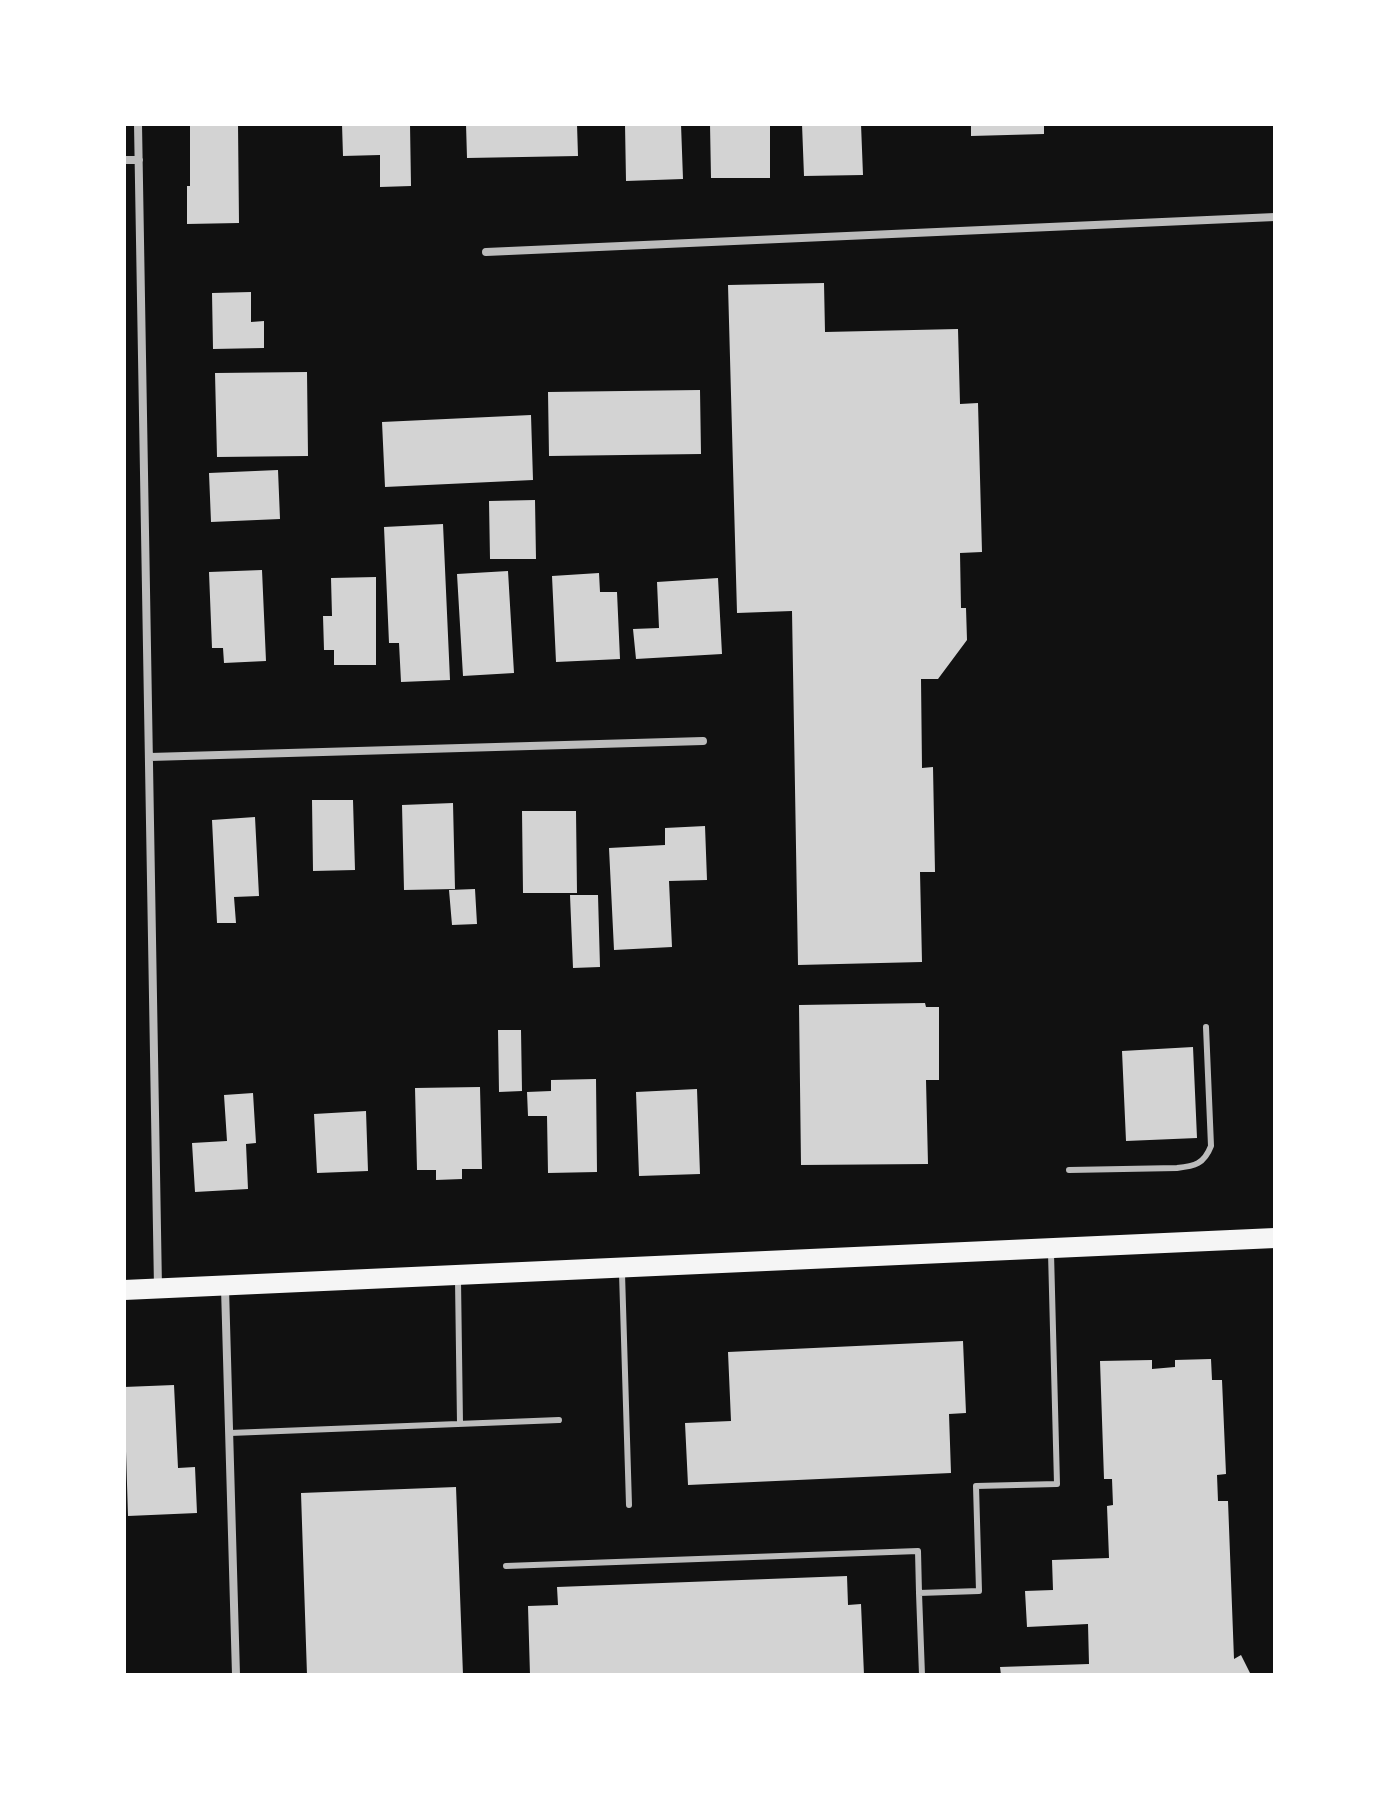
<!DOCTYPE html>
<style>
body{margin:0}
#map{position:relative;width:1399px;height:1799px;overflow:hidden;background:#111;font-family:Spectral,serif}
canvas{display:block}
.frame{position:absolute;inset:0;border:126px solid #fff;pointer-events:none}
</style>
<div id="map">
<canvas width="1399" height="1799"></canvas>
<div class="frame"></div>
</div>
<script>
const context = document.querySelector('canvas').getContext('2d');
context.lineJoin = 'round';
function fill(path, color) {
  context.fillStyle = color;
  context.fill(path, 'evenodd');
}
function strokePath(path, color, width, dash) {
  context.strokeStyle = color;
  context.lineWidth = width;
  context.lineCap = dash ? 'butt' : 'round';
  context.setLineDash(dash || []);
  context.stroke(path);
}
fill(new Path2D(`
 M 190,124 L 238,124 L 239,223 L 187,224 L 187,186 L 190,186 Z
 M 342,124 L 410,124 L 411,186 L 380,187 L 380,155 L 343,156 Z
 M 466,124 L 577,124 L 578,156 L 467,158 Z
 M 625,124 L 681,124 L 683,179 L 626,181 Z
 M 710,124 L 770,124 L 770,178 L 711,178 Z
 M 802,124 L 861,124 L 863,175 L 804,176 Z
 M 971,124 L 1044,124 L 1044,134 L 971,136 Z
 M 824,283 L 825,332 L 958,329 L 960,404 L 978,403 L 982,552 L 960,553 L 961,608 L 966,608 L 967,640 L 938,679 L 921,679 L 922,768 L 933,767 L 935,872 L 920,872 L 922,962 L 798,965 L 792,611 L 737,613 L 728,285 Z
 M 251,292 L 251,322 L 264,321 L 264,348 L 213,349 L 212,293 Z
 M 307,372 L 308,456 L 217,457 L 215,373 Z
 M 700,390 L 701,454 L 549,456 L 548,392 Z
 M 531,415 L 533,480 L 385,487 L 382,422 Z
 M 278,470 L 280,519 L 211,522 L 209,473 Z
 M 535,500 L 536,559 L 490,559 L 489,501 Z
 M 443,524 L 450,680 L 401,682 L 399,643 L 389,643 L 384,527 Z
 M 262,570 L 266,661 L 224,663 L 223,648 L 212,648 L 209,572 Z
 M 508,571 L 514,673 L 463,676 L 457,574 Z
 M 599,573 L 600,592 L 617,592 L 620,659 L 556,662 L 552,576 Z
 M 376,577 L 376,665 L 334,665 L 334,650 L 324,650 L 323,616 L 332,616 L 331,578 Z
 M 718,578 L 722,654 L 636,659 L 633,629 L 659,628 L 657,582 Z
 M 312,800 L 353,800 L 355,870 L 313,871 Z
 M 453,803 L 455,889 L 404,890 L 402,805 Z
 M 522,811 L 576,811 L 577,893 L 523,893 Z
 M 255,817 L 259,896 L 234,897 L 236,923 L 217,923 L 212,820 Z
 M 705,826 L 707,880 L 669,881 L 672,947 L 614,950 L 609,848 L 665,845 L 665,828 Z
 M 475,889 L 477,924 L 452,925 L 449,890 Z
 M 570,895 L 598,895 L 600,967 L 573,968 Z
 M 925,1003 L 926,1007 L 939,1007 L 939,1080 L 926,1080 L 928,1164 L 801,1165 L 799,1005 Z
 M 498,1030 L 521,1030 L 522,1091 L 499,1092 Z
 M 1193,1047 L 1197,1138 L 1126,1141 L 1122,1051 Z
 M 596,1079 L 597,1172 L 548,1173 L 547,1116 L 528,1116 L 527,1092 L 551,1091 L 551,1080 Z
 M 480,1087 L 482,1169 L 462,1169 L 462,1179 L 436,1180 L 436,1170 L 417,1170 L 415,1088 Z
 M 697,1089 L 700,1174 L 639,1176 L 636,1092 Z
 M 253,1093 L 256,1143 L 246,1144 L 248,1189 L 195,1192 L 192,1143 L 227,1141 L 224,1095 Z
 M 366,1111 L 368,1171 L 317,1173 L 314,1114 Z
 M 963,1341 L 966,1413 L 949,1414 L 951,1473 L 688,1485 L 685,1423 L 731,1421 L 728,1352 Z
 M 1211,1359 L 1212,1380 L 1222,1380 L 1226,1474 L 1217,1475 L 1218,1501 L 1228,1501 L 1234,1659 L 1241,1655 L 1250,1673 L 1001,1675 L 1000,1667 L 1089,1664 L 1088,1624 L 1027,1627 L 1025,1591 L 1053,1590 L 1052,1560 L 1109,1558 L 1107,1506 L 1113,1505 L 1112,1479 L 1104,1479 L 1100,1361 L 1152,1360 L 1152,1369 L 1175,1367 L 1175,1360 Z
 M 174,1385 L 178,1468 L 195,1467 L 197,1513 L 128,1516 L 124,1387 Z
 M 456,1487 L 463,1675 L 307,1675 L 301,1493 Z
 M 847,1576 L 848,1605 L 861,1604 L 864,1675 L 530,1675 L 528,1606 L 558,1605 L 557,1587 Z`), '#d3d3d3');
strokePath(new Path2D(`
 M 1069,1170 L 1177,1168 C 1195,1166 1204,1164 1211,1146 L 1206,1027
 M 622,1273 L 629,1505
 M 458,1280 L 460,1424
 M 230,1433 L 559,1420
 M 506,1566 L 918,1551 L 919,1593
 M 922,1675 L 919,1593 L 979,1591 L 976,1486 L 1057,1484 L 1051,1253`), '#bcbcbc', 6);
strokePath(new Path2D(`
 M 138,124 L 158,1288
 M 124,160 L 139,160
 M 486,252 L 1275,217
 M 150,757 L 703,741
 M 225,1288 L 236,1675`), '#bcbcbc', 8);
strokePath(new Path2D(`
 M 124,1290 L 1275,1238`), '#f5f5f5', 20);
</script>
